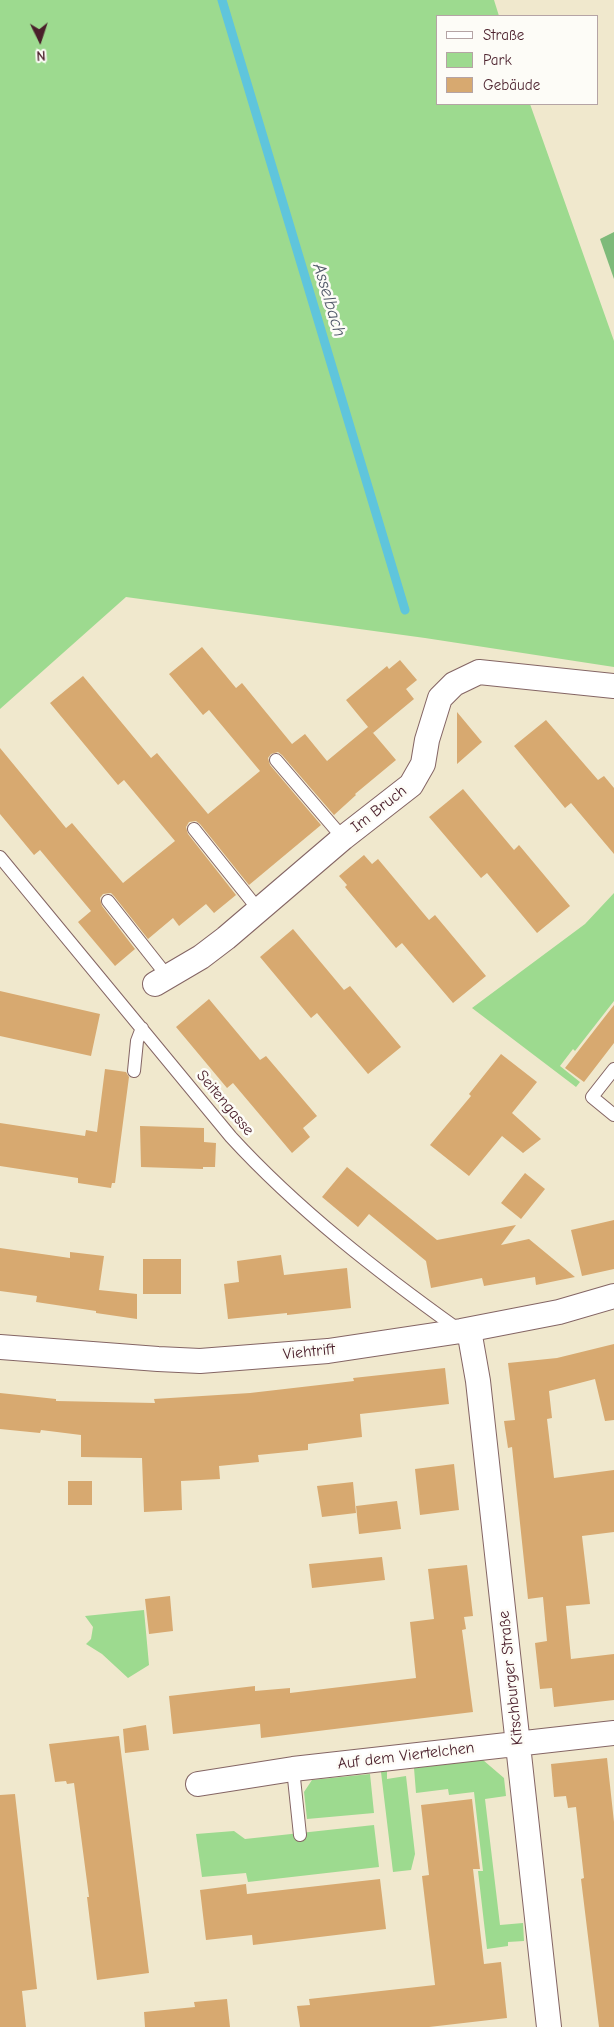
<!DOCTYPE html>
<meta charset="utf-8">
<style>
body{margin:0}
#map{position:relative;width:614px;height:2027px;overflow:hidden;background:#f0e8cd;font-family:"Comic Neue",sans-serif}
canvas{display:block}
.legend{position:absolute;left:436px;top:15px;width:162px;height:90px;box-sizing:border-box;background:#fdfcf7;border:1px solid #b5a4a5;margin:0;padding:6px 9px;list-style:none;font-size:15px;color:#4a1f2b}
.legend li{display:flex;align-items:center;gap:10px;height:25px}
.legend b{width:25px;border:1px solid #b5a4a5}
.north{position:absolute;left:15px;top:15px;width:50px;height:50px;-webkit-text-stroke:4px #fdfcf7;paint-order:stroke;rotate:176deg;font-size:14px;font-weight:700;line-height:20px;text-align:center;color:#4a1f2b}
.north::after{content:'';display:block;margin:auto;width:18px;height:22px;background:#4a1f2b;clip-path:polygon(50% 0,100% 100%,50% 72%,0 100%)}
</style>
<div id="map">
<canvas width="614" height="2027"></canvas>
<ul class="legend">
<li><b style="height:6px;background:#fff"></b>Straße</li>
<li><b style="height:14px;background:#9dda8f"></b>Park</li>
<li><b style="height:14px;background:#d7a970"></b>Gebäude</li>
</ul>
<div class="north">N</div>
</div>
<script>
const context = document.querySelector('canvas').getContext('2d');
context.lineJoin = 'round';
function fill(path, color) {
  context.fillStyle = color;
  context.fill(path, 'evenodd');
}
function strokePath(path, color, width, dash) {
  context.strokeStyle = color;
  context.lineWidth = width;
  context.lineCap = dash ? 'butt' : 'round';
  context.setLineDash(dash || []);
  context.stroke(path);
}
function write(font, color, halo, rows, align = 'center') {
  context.font = font + ' "Comic Neue",sans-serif';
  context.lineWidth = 5;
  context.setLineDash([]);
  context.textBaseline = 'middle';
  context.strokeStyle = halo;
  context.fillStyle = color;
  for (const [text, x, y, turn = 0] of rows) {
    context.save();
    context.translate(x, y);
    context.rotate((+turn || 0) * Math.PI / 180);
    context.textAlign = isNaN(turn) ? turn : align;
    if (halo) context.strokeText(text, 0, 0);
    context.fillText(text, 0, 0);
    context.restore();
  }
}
fill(new Path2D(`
 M 0,0 L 494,0 L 499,16 L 438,16 L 438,104 L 530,104 L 614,341 L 614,667 L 425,638 L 126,597 L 0,709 Z
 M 614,893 L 614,1001 L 575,1051 L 573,1049 L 560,1066 L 580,1082 L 576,1087 L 472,1008 L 585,924 Z
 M 144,1610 L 149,1665 L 128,1678 L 102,1654 L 86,1644 L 91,1639 L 93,1627 L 85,1616 Z
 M 483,1760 L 504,1778 L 506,1796 L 485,1799 L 500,1925 L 523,1923 L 524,1941 L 508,1942 L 508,1946 L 487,1949 L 478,1871 L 483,1871 L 474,1792 L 449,1795 L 448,1789 L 416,1793 L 414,1768 Z
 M 387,1771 L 387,1779 L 406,1776 L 415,1854 L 411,1870 L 393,1872 L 381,1772 Z
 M 370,1774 L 374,1813 L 307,1819 L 304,1792 L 312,1780 Z
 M 374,1825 L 379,1867 L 248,1882 L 246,1873 L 202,1877 L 196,1834 L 234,1831 L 245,1839 Z`), '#9dda8f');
fill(new Path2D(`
 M 614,232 L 614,279 L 600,239 Z`), '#7eba7a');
strokePath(new Path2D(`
 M 222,0 L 405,610`), '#5fc5dc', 9);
fill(new Path2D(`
 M 202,647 L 236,688 L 242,683 L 292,744 L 305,734 L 327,761 L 368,727 L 396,760 L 355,794 L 356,795 L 334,815 L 282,755 L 278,752 L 271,754 L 268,758 L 270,765 L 321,825 L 249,885 L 200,824 L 196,821 L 189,822 L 186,827 L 188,834 L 236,895 L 214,913 L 206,904 L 179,926 L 173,918 L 148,939 L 114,896 L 111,893 L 103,894 L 100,898 L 102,906 L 135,949 L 115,966 L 78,922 L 91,911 L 40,850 L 34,855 L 0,814 L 0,748 L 66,828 L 72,823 L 123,883 L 175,841 L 124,780 L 118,785 L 50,703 L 83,676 L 151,758 L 157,753 L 208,814 L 260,771 L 209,710 L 203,715 L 169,674 Z
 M 400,660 L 417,680 L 406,689 L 414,699 L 373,733 L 346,700 L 387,666 L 389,669 Z
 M 457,712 L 482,742 L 457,764 Z
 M 546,720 L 598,780 L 604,776 L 614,788 L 614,854 L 571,803 L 565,808 L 514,746 Z
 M 463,789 L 514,850 L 519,845 L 570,906 L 537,933 L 487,873 L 481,878 L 429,817 Z
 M 364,855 L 372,864 L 378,859 L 429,920 L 435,915 L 486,976 L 453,1003 L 402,943 L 396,948 L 345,887 L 347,885 L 339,876 Z
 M 293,929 L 344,990 L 350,986 L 401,1047 L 368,1074 L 317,1013 L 311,1018 L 260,957 Z
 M 0,991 L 100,1014 L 91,1056 L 0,1036 Z
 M 209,999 L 260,1060 L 266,1056 L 317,1116 L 303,1128 L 310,1137 L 292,1153 L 233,1083 L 227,1088 L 176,1027 Z
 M 614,1005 L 614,1043 L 584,1082 L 565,1068 Z
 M 501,1054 L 537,1082 L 512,1113 L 541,1139 L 523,1153 L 502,1136 L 469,1176 L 430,1145 L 471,1096 L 469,1094 Z
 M 105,1069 L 126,1072 L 129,1077 L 115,1183 L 112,1183 L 111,1188 L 78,1183 L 78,1178 L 0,1166 L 0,1123 L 85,1136 L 86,1130 L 97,1132 Z
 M 140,1126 L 204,1128 L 204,1142 L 216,1143 L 215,1167 L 203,1167 L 203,1169 L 141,1167 Z
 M 347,1167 L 437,1240 L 516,1225 L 501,1245 L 529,1239 L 575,1277 L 536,1285 L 535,1277 L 484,1286 L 482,1278 L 431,1288 L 426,1261 L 369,1214 L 358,1227 L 322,1197 Z
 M 525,1173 L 545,1189 L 521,1219 L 501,1203 Z
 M 614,1220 L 614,1269 L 582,1276 L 571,1230 Z
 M 0,1248 L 70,1258 L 70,1252 L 104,1256 L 99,1290 L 137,1294 L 137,1319 L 96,1313 L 96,1311 L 36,1302 L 37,1296 L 0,1291 Z
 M 281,1255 L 284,1275 L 347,1268 L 351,1308 L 287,1315 L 287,1313 L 228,1319 L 224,1284 L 239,1282 L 237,1261 Z
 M 143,1259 L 181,1259 L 181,1294 L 143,1294 Z
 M 614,1344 L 614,1420 L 605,1421 L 595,1379 L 549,1391 L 552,1418 L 547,1419 L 554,1478 L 614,1470 L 614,1532 L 582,1536 L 590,1604 L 566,1606 L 571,1659 L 614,1654 L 614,1700 L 554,1707 L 552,1688 L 540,1689 L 535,1643 L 547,1641 L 543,1597 L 528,1599 L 512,1447 L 508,1448 L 504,1421 L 515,1420 L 508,1363 L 557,1358 Z
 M 445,1368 L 449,1404 L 360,1414 L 362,1437 L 308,1444 L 308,1450 L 258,1455 L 259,1462 L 219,1466 L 220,1479 L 181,1481 L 182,1510 L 144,1512 L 142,1458 L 81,1457 L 81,1435 L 41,1430 L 40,1433 L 0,1429 L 0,1393 L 56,1399 L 56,1401 L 155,1403 L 154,1399 L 250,1393 L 354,1381 L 353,1378 Z
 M 454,1464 L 459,1510 L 420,1515 L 415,1469 Z
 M 68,1481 L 92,1481 L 92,1505 L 68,1505 Z
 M 353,1482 L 356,1513 L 322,1517 L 317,1486 Z
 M 397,1501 L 401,1529 L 359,1534 L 356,1506 Z
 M 382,1557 L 385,1580 L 312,1588 L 309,1564 Z
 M 467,1565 L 473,1616 L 464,1617 L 466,1629 L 462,1630 L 473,1712 L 261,1738 L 260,1724 L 173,1734 L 169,1696 L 255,1686 L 255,1691 L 290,1688 L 290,1693 L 416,1678 L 410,1622 L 434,1619 L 428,1569 Z
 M 170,1596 L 173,1631 L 149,1634 L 145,1599 Z
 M 146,1725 L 149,1750 L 125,1753 L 123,1729 Z
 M 119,1736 L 149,1973 L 97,1980 L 87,1897 L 89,1897 L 74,1783 L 67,1784 L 66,1781 L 55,1782 L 49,1744 Z
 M 607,1758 L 614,1822 L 614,2027 L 599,2027 L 581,1879 L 584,1878 L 576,1807 L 568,1808 L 566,1796 L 554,1797 L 551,1764 Z
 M 15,1794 L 37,1989 L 22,1991 L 26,2027 L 0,2027 L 0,1795 Z
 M 472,1799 L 480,1869 L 473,1869 L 484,1964 L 501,1962 L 507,2018 L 429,2027 L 300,2027 L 297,2006 L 310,2005 L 309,1999 L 435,1985 L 422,1876 L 429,1875 L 421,1805 Z
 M 380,1879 L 386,1929 L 253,1945 L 252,1935 L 206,1940 L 200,1890 L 246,1884 L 247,1894 Z
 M 227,1999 L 230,2027 L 145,2027 L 144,2012 L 195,2007 L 194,2002 Z`), '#d7a970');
const lane = new Path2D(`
 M 276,760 L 343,838
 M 194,829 L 258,909
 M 0,857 L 231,1137 C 298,1210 378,1272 459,1330
 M 108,901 L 168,977
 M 614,1069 L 592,1097 L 614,1115
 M 134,1071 L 137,1041 L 142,1028
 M 293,1769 L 300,1835`);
const street = new Path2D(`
 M 155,984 L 201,957 L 226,938 L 343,838 L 411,785 L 423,764 L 427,740 L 440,698 L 454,684 L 479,672 L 614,686
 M 469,1330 L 478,1381 L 549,2027
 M 0,1347 L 158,1359 L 200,1361 L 328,1351 L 461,1331 L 559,1312 L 614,1296
 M 198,1784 L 293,1769 L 614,1733`);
strokePath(lane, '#846564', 14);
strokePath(street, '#846564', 26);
strokePath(lane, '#fff', 12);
strokePath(street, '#fff', 24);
write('16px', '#4a1f2b', '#fdfcf7', [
 ["Im Bruch",379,809,-38],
 ["Seitengasse",225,1103,50],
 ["Viehtrift",309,1352,-6],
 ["Kitschburger Straße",511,1678,-96],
 ["Auf dem Viertelchen",406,1756,-7]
]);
write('italic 18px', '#515969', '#fdfcf7', [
 ["Asselbach",329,300,73]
]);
</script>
